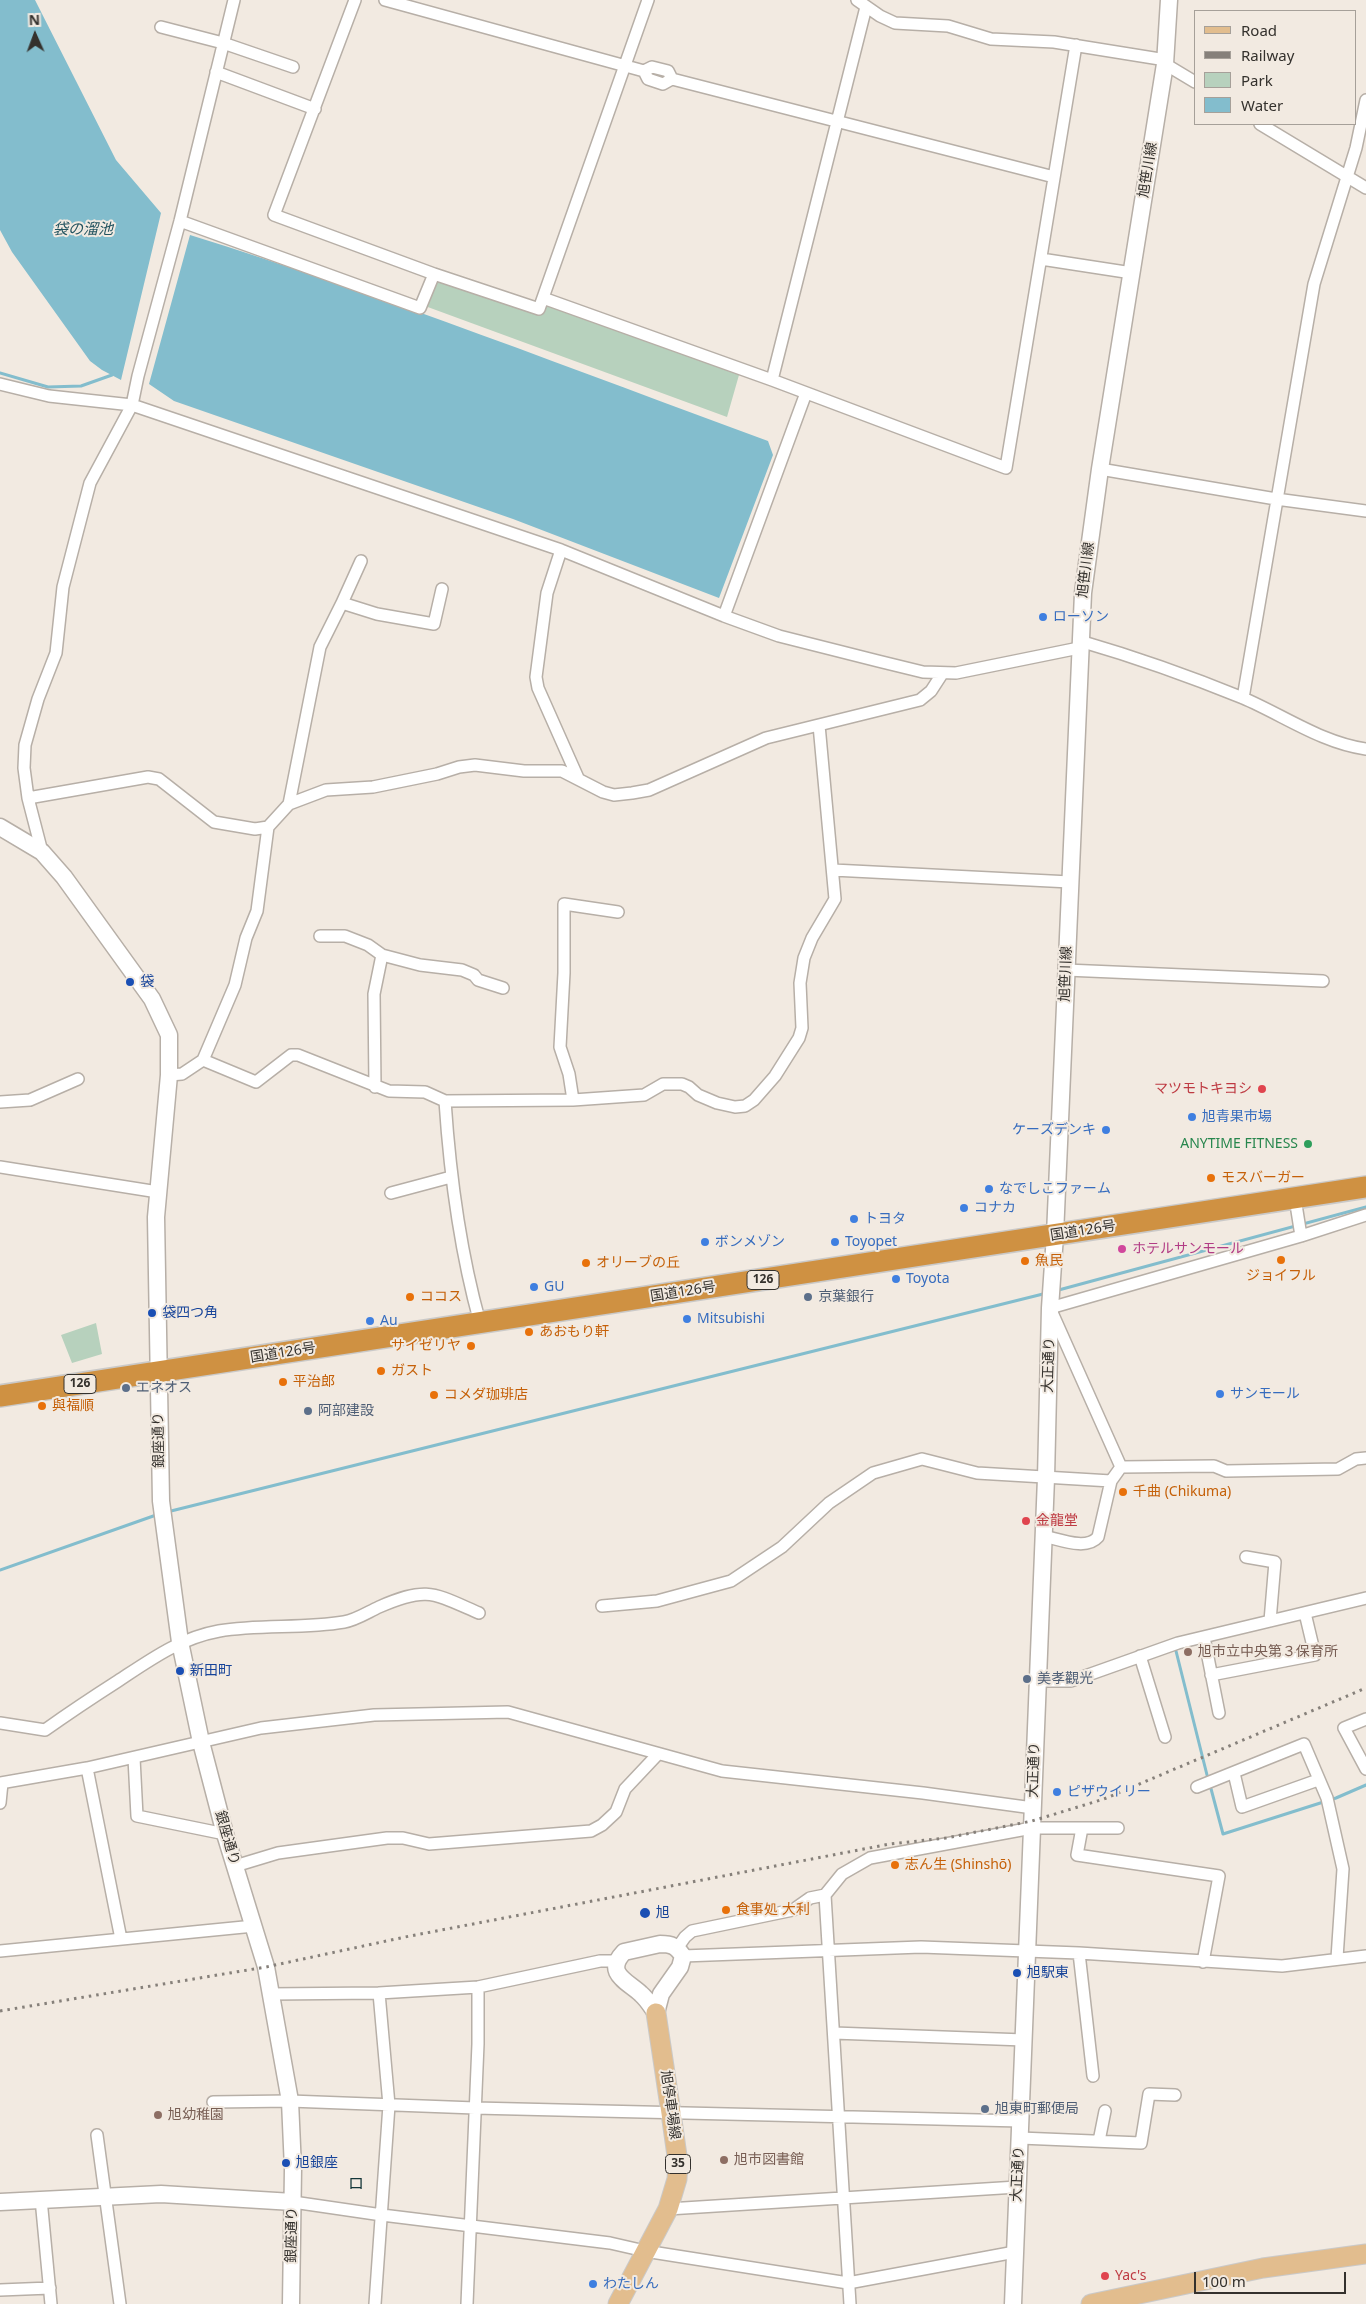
<!DOCTYPE html>
<meta charset="utf-8">
<style>
body{margin:0}
#map{position:relative;width:1366px;height:2304px;overflow:hidden;background:#f2eae1;font-family:"Noto Sans",sans-serif}
canvas{display:block}
.legend{position:absolute;left:1194px;top:10px;width:162px;height:115px;box-sizing:border-box;background:#f2eae1;border:1px solid #a6a099;margin:0;padding:6px 9px;list-style:none;font-size:15px;color:#34312d}
.legend li{display:flex;align-items:center;gap:10px;height:25px}
.legend b{width:25px;border:1px solid #a6a099}
.north{position:absolute;left:10px;top:10px;width:50px;height:50px;-webkit-text-stroke:4px #f2eae1;paint-order:stroke;rotate:358deg;font-size:14px;font-weight:700;line-height:20px;text-align:center;color:#34312d}
.north::after{content:'';display:block;margin:auto;width:18px;height:22px;background:#34312d;clip-path:polygon(50% 0,100% 100%,50% 72%,0 100%)}
.scale{position:absolute;left:1194px;top:2272px;width:152px;height:22px;box-sizing:border-box;border:2px solid #34312d;border-top:0;padding-left:6px;font-size:15px;line-height:18px;white-space:nowrap;color:#34312d;-webkit-text-stroke:4px #f2eae1;paint-order:stroke}
</style>
<div id="map">
<canvas width="1366" height="2304"></canvas>
<ul class="legend">
<li><b style="height:6px;background:#e2bd8e"></b>Road</li>
<li><b style="height:6px;background:#86807a"></b>Railway</li>
<li><b style="height:14px;background:#b7d1bd"></b>Park</li>
<li><b style="height:14px;background:#83bdcd"></b>Water</li>
</ul>
<div class="north">N</div>
<div class="scale">100 m</div>
</div>
<script>
const context = document.querySelector('canvas').getContext('2d');
context.lineJoin = 'round';
function fill(path, color) {
  context.fillStyle = color;
  context.fill(path, 'evenodd');
}
function strokePath(path, color, width, dash) {
  context.strokeStyle = color;
  context.lineWidth = width;
  context.lineCap = dash ? 'butt' : 'round';
  context.setLineDash(dash || []);
  context.stroke(path);
}
function write(font, color, halo, rows, align = 'center') {
  context.font = font + ' "Noto Sans","Noto Sans JP",sans-serif';
  context.lineWidth = 4;
  context.setLineDash([]);
  context.textBaseline = 'middle';
  context.strokeStyle = halo;
  context.fillStyle = color;
  for (const [text, x, y, turn = 0] of rows) {
    context.save();
    context.translate(x, y);
    context.rotate((+turn || 0) * Math.PI / 180);
    context.textAlign = isNaN(turn) ? turn : align;
    if (halo) context.strokeText(text, 0, 0);
    context.fillText(text, 0, 0);
    context.restore();
  }
}
fill(new Path2D(`
 M 436,278 L 541,314 L 545,303 L 739,375 L 727,417 L 425,306 Z
 M 96,1323 L 102,1354 L 72,1363 L 61,1335 Z`), '#b7d1bd');
fill(new Path2D(`
 M 0,0 L 35,0 L 116,160 L 161,213 L 121,380 L 102,370 L 90,361 L 12,252 L 0,230 Z
 M 190,235 C 386,296 577,371 768,441 L 773,455 L 719,598 L 513,519 L 174,401 L 149,384 Z`), '#83bdcd');
strokePath(new Path2D(`
 M 0,373 L 48,387 L 81,386 L 112,375
 M 1055,1291 L 1366,1207
 M 167,1512 L 1047,1293
 M 0,1570 L 159,1514
 M 1176,1651 L 1208,1779
 M 1210,1785 L 1223,1834 L 1336,1798 L 1366,1785`), '#83bdcd', 3);
const street = new Path2D(`
 M 355,0 L 274,215 L 434,274 L 539,309 L 648,0
 M 385,0 L 644,71 L 652,67 L 668,71 L 672,79 L 663,84 L 648,79 L 644,71
 M 857,0 L 880,16 L 895,23 L 948,26 L 991,39 L 1054,42 L 1166,60
 M 161,27 L 223,43 L 293,67
 M 1165,64 L 1195,82
 M 216,72 L 315,109
 M 672,79 L 1054,177
 M 1260,124 L 1366,188
 M 180,221 L 420,308 L 434,274
 M 1041,259 L 1132,273
 M 543,298 L 772,380 L 1006,468 L 1076,45
 M 772,380 L 866,7
 M 0,384 L 49,396 L 132,405 L 561,550 L 724,616 L 779,636 L 878,661 L 923,672 L 956,673 L 1079,648
 M 1100,469 L 1276,499 L 1366,511
 M 561,550 L 547,593 L 536,677 L 538,688 L 578,778
 M 361,561 L 342,603 L 377,614 L 434,624 L 442,589
 M 724,616 L 806,393
 M 1080,641 C 1135,657 1189,676 1243,698 C 1283,715 1322,743 1366,749
 M 1243,698 L 1314,284 L 1356,148 L 1366,100
 M 28,798 L 148,777 L 159,779 L 214,822 L 255,829 L 268,827
 M 289,804 L 326,790 L 373,787 L 437,774 L 459,767 L 475,765 L 524,771 L 562,771 L 603,792 L 614,795 L 632,793 L 649,790 L 766,738 L 920,700 L 931,691 L 942,674
 M 42,852 L 28,798 L 24,768 L 25,745 L 38,699 L 56,653 L 63,587 L 90,483 L 132,405 L 138,376 L 180,221 L 234,0
 M 833,870 L 1070,882
 M 320,936 L 345,936 L 368,945 L 382,955 L 420,965 L 462,970 L 474,975 L 478,980 L 503,988
 M 1066,970 L 1323,981
 M 203,1060 L 256,1082 L 291,1055 L 298,1055 L 389,1091 L 425,1092 L 445,1101 L 573,1100 L 644,1095 L 663,1084 L 682,1084 L 689,1087 L 698,1095 L 717,1103 L 735,1107 L 745,1106 L 754,1100 L 775,1076 L 799,1038 L 802,1028 L 800,983 L 804,958 L 812,938 L 835,899 L 819,725
 M 169,1075 L 182,1074 L 203,1060 L 235,985 L 246,938 L 257,911 L 268,827 L 289,804 L 320,647 L 342,603
 M 375,1087 L 374,994 L 382,955
 M 573,1100 L 569,1074 L 560,1047 L 564,973 L 564,904 L 618,912
 M 445,1101 C 450,1176 460,1251 480,1323
 M 0,1102 L 30,1100 L 78,1079
 M 0,1167 L 158,1192
 M 391,1193 L 451,1177
 M 1295,1198 L 1301,1236
 M 1121,1467 L 1214,1466 L 1226,1471 L 1338,1469 L 1356,1459 L 1366,1458
 M 1043,1536 C 1059,1539 1086,1551 1098,1537 L 1111,1481 L 1121,1467 L 1050,1308 L 1301,1236 L 1366,1215
 M 1246,1557 L 1275,1562 L 1270,1621
 M 602,1606 L 657,1601 L 731,1581 L 782,1547 L 829,1503 L 873,1473 L 922,1459 L 977,1473 L 1111,1481
 M 1204,1637 L 1219,1713
 M 1140,1656 L 1165,1737
 M 1211,1675 L 1315,1655 L 1305,1613
 M 1038,1681 L 1071,1681 L 1178,1643 L 1366,1598
 M 1366,1719 L 1344,1728 L 1366,1769
 M 0,1723 L 45,1730 C 69,1713 93,1697 118,1681 C 150,1660 180,1638 219,1631 C 260,1624 303,1629 344,1622 C 356,1620 368,1612 379,1607 C 427,1586 433,1593 479,1613
 M 134,1758 L 137,1816 L 225,1834
 M 87,1768 L 121,1939
 M 1234,1773 L 1242,1807 L 1318,1780
 M 0,1783 L 87,1768 L 261,1728 L 374,1715 L 508,1712 L 722,1771 L 923,1793 L 1033,1808
 M 1197,1787 L 1304,1744 L 1327,1798 L 1343,1869 L 1337,1958
 M 0,1803 L 2,1783
 M 1082,1828 L 1077,1855 L 1219,1876 L 1203,1962
 M 235,1866 L 278,1853 L 387,1838 L 403,1838 L 429,1844 L 591,1831 L 602,1825 L 616,1812 L 625,1789 L 658,1754
 M 678,1947 L 685,1937 L 692,1931 L 793,1910 L 810,1898 L 825,1895
 M 0,1951 L 254,1926
 M 1079,1953 L 1093,2076
 M 683,1956 L 921,1947 L 1079,1953 L 1282,1966 L 1366,1956
 M 270,1994 L 379,1993 L 478,1987 L 600,1961 L 618,1961
 M 834,2033 L 1024,2040
 M 213,2102 L 290,2101 L 475,2108 L 1021,2121
 M 97,2135 L 120,2304
 M 1020,2138 L 1141,2143 L 1149,2094 L 1175,2095
 M 1099,2141 L 1105,2111
 M 41,2199 L 51,2304
 M 293,2202 L 382,2215 L 610,2243 L 645,2251 L 848,2283 L 1015,2252
 M 668,2209 L 1017,2187
 M 0,2290 L 50,2288
 M 375,2304 L 389,2105 L 379,1993
 M 467,2304 L 478,2044 L 478,1987
 M 850,2304 L 825,1895 L 842,1874 L 870,1858 L 1032,1828 L 1118,1828`);
const secondary = new Path2D(`
 M 0,827 L 42,852 L 64,877 L 152,999 L 169,1035 L 169,1075 L 156,1217 L 161,1501 L 180,1642 L 201,1742 L 225,1834 L 266,1967 L 290,2101 L 293,2169 L 291,2304
 M 660,1944 C 672,1944 676,1946 683,1956 L 680,1967 L 661,1994 L 656,2013 C 651,2006 647,1999 641,1994 C 627,1981 604,1973 624,1952 Z
 M 0,2202 L 161,2194 L 293,2202
 M 1013,2304 L 1046,1478 L 1050,1308 L 1055,1235 L 1083,593 L 1100,469 L 1165,64 L 1169,0`);
const primary = new Path2D(`
 M 618,2304 L 668,2209 L 677,2179 L 678,2163 L 671,2113 L 656,2013
 M 1091,2304 L 1263,2268 L 1366,2254`);
const highway = new Path2D(`
 M 0,1396 L 1366,1187`);
strokePath(street, '#b7afa7', 14);
strokePath(secondary, '#b7afa7', 19);
strokePath(primary, '#cac9c8', 21);
strokePath(highway, '#cac9c8', 24);
strokePath(street, '#fff', 11);
strokePath(secondary, '#fff', 16);
strokePath(primary, '#e2bd8e', 19);
strokePath(highway, '#cf9142', 21);
strokePath(new Path2D(`
 M 0,2011 L 266,1967 L 405,1937 L 890,1844 L 946,1838 L 1032,1821 L 1104,1799 L 1366,1688`), '#86807a', 3, [2.5, 5]);
for (const [x, y, r, color] of [
 [1043,617,5,"#3f7fe0"],
 [130,982,5,"#1a4fb4"],
 [1262,1089,5,"#e0444e"],
 [1192,1117,5,"#3f7fe0"],
 [1106,1130,5,"#3f7fe0"],
 [1308,1144,5,"#2e9e5b"],
 [1211,1178,5,"#e8710a"],
 [989,1189,5,"#3f7fe0"],
 [964,1208,5,"#3f7fe0"],
 [854,1219,5,"#3f7fe0"],
 [705,1242,5,"#3f7fe0"],
 [835,1242,5,"#3f7fe0"],
 [1122,1249,5,"#d1479c"],
 [1281,1260,5,"#e8710a"],
 [1025,1261,5,"#e8710a"],
 [586,1263,5,"#e8710a"],
 [896,1279,5,"#3f7fe0"],
 [534,1287,5,"#3f7fe0"],
 [410,1297,5,"#e8710a"],
 [808,1297,5,"#5c6f8a"],
 [152,1313,5,"#1a4fb4"],
 [687,1319,5,"#3f7fe0"],
 [370,1321,5,"#3f7fe0"],
 [529,1332,5,"#e8710a"],
 [471,1346,5,"#e8710a"],
 [381,1371,5,"#e8710a"],
 [283,1382,5,"#e8710a"],
 [126,1388,5,"#5c6f8a"],
 [1220,1394,5,"#3f7fe0"],
 [434,1395,5,"#e8710a"],
 [42,1406,5,"#e8710a"],
 [308,1411,5,"#5c6f8a"],
 [1123,1492,5,"#e8710a"],
 [1026,1521,5,"#e0444e"],
 [1188,1652,5,"#8d6e63"],
 [180,1671,5,"#1a4fb4"],
 [1027,1679,5,"#5c6f8a"],
 [1057,1792,5,"#3f7fe0"],
 [895,1865,5,"#e8710a"],
 [726,1910,5,"#e8710a"],
 [645,1913,6,"#1a4fb4"],
 [1017,1973,5,"#1a4fb4"],
 [985,2109,5,"#5c6f8a"],
 [158,2115,5,"#8d6e63"],
 [724,2160,5,"#8d6e63"],
 [286,2163,5,"#1a4fb4"],
 [1105,2276,5,"#e0444e"],
 [593,2284,5,"#3f7fe0"]
]) {
  const dot = new Path2D();
  dot.arc(x, y, r, 0, 2 * Math.PI);
  context.fillStyle = color;
  context.fill(dot);
  strokePath(dot, '#f2eae1', 2);
}
for (const [x, y, w] of [
 [763,1280,32],
 [80,1384,32],
 [678,2164,25]
]) {
  const box = new Path2D();
  box.roundRect(x - w / 2, y - 9.5, w, 19, 4);
  context.fillStyle = '#f2eae1';
  context.fill(box);
  strokePath(box, '#34312d', 1);
}
write('bold 12px', '#34312d', null, [
 ["126",763,1280],
 ["126",80,1384],
 ["35",678,2164]
]);
write('14px', '#34312d', '#f2eae1', [
 ["旭笹川線",1148,170,-81],
 ["旭笹川線",1086,570,-83],
 ["旭笹川線",1066,974,-88],
 ["国道126号",1083,1231,-9],
 ["国道126号",683,1292,-9],
 ["国道126号",283,1353,-9],
 ["大正通り",1049,1365,-88],
 ["銀座通り",159,1440,-91],
 ["大正通り",1034,1770,-88],
 ["銀座通り",227,1838,74],
 ["旭停車場線",670,2105,82],
 ["大正通り",1018,2174,-87],
 ["銀座通り",292,2235,-89]
]);
write('14px', '#366cbe', '#f2eae1', [
 ["ローソン",1053,617],
 ["旭青果市場",1202,1117],
 ["ケーズデンキ",1096,1130,"right"],
 ["なでしこファーム",999,1189],
 ["コナカ",974,1208],
 ["トヨタ",864,1219],
 ["ボンメゾン",715,1242],
 ["Toyopet",845,1242],
 ["Toyota",906,1279],
 ["GU",544,1287],
 ["Mitsubishi",697,1319],
 ["Au",380,1321],
 ["サンモール",1230,1394],
 ["ピザウイリー",1067,1792],
 ["わたしん",603,2284]
], 'left');
write('14px', '#164399', '#f2eae1', [
 ["袋",140,982],
 ["袋四つ角",162,1313],
 ["新田町",190,1671],
 ["旭",656,1913],
 ["旭駅東",1027,1973],
 ["旭銀座",296,2163]
], 'left');
write('14px', '#be3a42', '#f2eae1', [
 ["マツモトキヨシ",1252,1089,"right"],
 ["金龍堂",1036,1521],
 ["Yac's",1115,2276]
], 'left');
write('14px', '#27864d', '#f2eae1', [
 ["ANYTIME FITNESS",1298,1144]
], 'right');
write('14px', '#c56008', '#f2eae1', [
 ["モスバーガー",1221,1178],
 ["魚民",1035,1261],
 ["オリーブの丘",596,1263],
 ["ジョイフル",1281,1276,"center"],
 ["ココス",420,1297],
 ["あおもり軒",539,1332],
 ["サイゼリヤ",461,1346,"right"],
 ["ガスト",391,1371],
 ["平治郎",293,1382],
 ["コメダ珈琲店",444,1395],
 ["與福順",52,1406],
 ["千曲 (Chikuma)",1133,1492],
 ["志ん生 (Shinshō)",905,1865],
 ["食事処 大利",736,1910]
], 'left');
write('14px', '#b23c85', '#f2eae1', [
 ["ホテルサンモール",1132,1249]
], 'left');
write('14px', '#4e5e75', '#f2eae1', [
 ["京葉銀行",818,1297],
 ["エネオス",136,1388],
 ["阿部建設",318,1411],
 ["美孝觀光",1037,1679],
 ["旭東町郵便局",995,2109]
], 'left');
write('14px', '#785e54', '#f2eae1', [
 ["旭市立中央第３保育所",1198,1652],
 ["旭幼稚園",168,2115],
 ["旭市図書館",734,2160]
], 'left');
write('italic 15px', '#22535f', '#f2eae1', [
 ["袋の溜池",83,230]
]);
write('16px', '#143639', '#f2eae1', [
 ["ロ",356,2184]
]);
</script>
